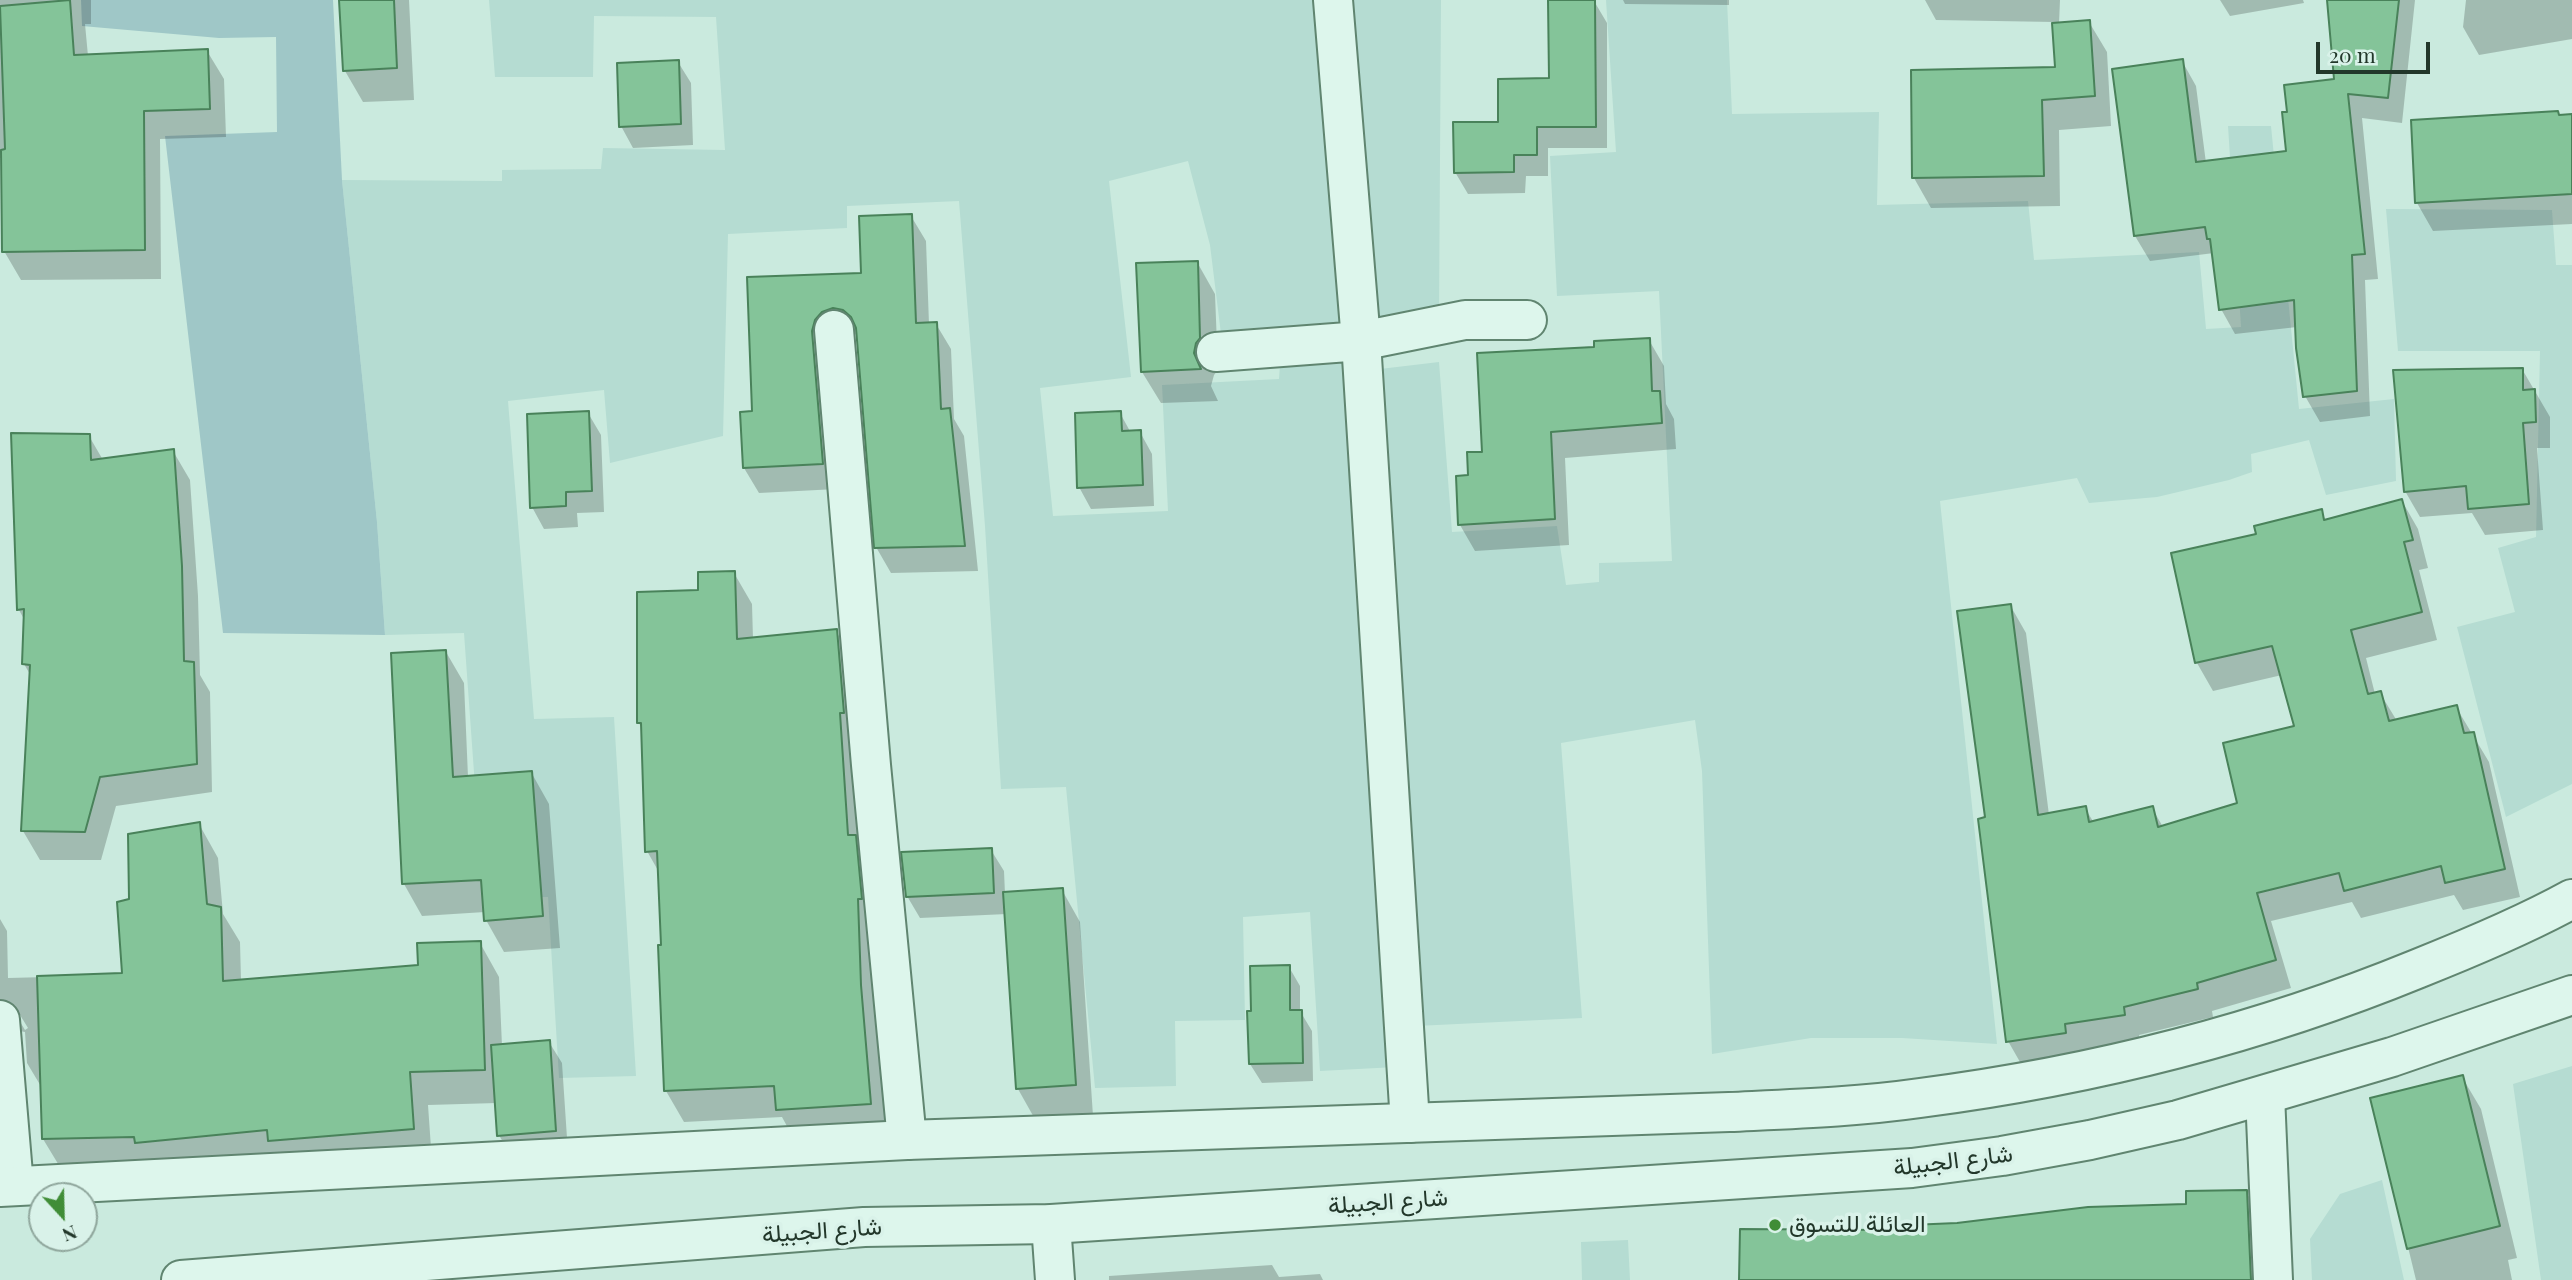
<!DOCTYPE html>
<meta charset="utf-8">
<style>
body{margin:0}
#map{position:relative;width:2572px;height:1280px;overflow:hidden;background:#caeade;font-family:"Playfair Display",serif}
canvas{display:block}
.north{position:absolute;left:28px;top:1182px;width:70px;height:70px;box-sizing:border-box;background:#d9f2e9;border:2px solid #90a79d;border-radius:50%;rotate:158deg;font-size:19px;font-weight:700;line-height:28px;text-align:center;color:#22372a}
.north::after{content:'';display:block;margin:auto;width:24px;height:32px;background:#408d37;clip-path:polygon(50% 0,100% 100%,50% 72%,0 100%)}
.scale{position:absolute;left:2316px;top:42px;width:114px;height:32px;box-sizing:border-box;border:4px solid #22372a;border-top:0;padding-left:9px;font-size:21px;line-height:24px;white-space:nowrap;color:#22372a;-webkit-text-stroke:5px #d9f2e9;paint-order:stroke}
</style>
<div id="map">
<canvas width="2572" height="1280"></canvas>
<div class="north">N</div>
<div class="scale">20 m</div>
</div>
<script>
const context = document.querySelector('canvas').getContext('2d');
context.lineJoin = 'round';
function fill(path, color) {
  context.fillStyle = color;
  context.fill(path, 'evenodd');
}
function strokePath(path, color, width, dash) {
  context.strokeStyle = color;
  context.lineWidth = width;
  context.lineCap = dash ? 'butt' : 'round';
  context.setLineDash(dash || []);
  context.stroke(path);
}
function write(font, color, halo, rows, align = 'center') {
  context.font = font + ' "Playfair Display",Vazirmatn,serif';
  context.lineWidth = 7;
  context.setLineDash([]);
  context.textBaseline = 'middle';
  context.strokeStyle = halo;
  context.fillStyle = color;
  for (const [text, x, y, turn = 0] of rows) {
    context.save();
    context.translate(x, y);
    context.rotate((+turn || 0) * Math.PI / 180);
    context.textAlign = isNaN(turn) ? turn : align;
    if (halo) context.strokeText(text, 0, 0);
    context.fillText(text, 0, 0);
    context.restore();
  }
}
fill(new Path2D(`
 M 489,0 L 1324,0 L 1345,320 L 1335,331 L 1221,334 L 1210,245 L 1188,161 L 1109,181 L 1131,377 L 1040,388 L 1053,516 L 1168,511 L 1162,385 L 1279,379 L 1280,365 L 1351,361 L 1396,1067 L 1320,1071 L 1310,912 L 1243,917 L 1245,1020 L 1175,1021 L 1176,1086 L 1095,1088 L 1066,787 L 1001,789 L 985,526 L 959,201 L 847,206 L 847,228 L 728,234 L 723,436 L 610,463 L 604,390 L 508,401 L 534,719 L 614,717 L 636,1076 L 559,1078 L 548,897 L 483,898 L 464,633 L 385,635 L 377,522 L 342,180 L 502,181 L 502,170 L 601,169 L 603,148 L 725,150 L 716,17 L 594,16 L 593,77 L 495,77 Z
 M 1351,0 L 1441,0 L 1439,317 L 1388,324 L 1369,317 Z
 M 1606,0 L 1727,0 L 1732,114 L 1879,112 L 1877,205 L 2028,201 L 2034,260 L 2199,252 L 2206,329 L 2241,327 L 2228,126 L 2271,126 L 2299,409 L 2394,399 L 2396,481 L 2326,495 L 2309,440 L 2251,454 L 2252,472 L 2229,480 L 2157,497 L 2089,503 L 2077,478 L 1940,501 L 1997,1044 L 1902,1038 L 1811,1038 L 1712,1054 L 1702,771 L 1695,720 L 1561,743 L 1582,1018 L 1416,1026 L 1380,369 L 1439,362 L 1452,532 L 1557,526 L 1566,585 L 1599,582 L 1599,563 L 1672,561 L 1659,291 L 1557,296 L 1550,156 L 1616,152 Z
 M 2386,209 L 2552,210 L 2556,265 L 2572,265 L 2572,784 L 2506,817 L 2457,627 L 2515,612 L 2498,548 L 2536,537 L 2540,351 L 2398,351 Z
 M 2572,1066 L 2572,1280 L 2541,1280 L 2513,1084 Z
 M 2382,1180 L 2404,1280 L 2312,1280 L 2310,1239 L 2340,1194 Z
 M 1628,1240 L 1630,1280 L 1582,1280 L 1581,1242 Z`), '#b5dcd2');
fill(new Path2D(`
 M 81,0 L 333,0 L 342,180 L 377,522 L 385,635 L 223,633 L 165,136 L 277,132 L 276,37 L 219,38 L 82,26 Z`), '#9fc7c7');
fill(new Path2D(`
 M 0,0 L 91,0 L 91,24 L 85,24 L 88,56 L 207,51 L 224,79 L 226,137 L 160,139 L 161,279 L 21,280 L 4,251 L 3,158 L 0,158 Z
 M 341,0 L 409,0 L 414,100 L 363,102 L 345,71 Z
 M 1623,0 L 1729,0 L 1729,5 L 1625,4 Z
 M 1925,0 L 2060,0 L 2059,24 L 2089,22 L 2107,52 L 2111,126 L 2059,130 L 2060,206 L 1931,208 L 1914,178 L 2057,69 L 2054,22 L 1936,20 Z
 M 2220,0 L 2303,0 L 2304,3 L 2230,16 Z
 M 2329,0 L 2415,0 L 2402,123 L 2362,118 L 2378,279 L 2365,280 L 2370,416 L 2320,422 L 2305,396 L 2297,327 L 2235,334 L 2221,309 L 2214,253 L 2150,261 L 2135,236 L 2182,61 L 2196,86 L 2206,163 L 2288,152 L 2335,81 Z
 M 2466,0 L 2572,0 L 2572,39 L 2479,55 L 2463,27 Z
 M 1594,1 L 1607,23 L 1607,148 L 1548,148 L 1548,176 L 1526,176 L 1525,193 L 1468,194 L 1455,172 L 1500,123 L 1551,80 Z
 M 678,62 L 691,83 L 693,145 L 633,148 L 621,126 Z
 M 2572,116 L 2572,224 L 2433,231 L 2417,203 L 2559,117 Z
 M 911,216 L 926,241 L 929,324 L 936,324 L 951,349 L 954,419 L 964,436 L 978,571 L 891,573 L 876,547 L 858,335 L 848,333 L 837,489 L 759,493 L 744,468 L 754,413 L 749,279 L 863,275 Z
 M 1197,262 L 1215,294 L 1218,370 L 1214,375 L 1211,386 L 1218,401 L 1161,403 L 1142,372 Z
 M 1649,340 L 1664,366 L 1666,404 L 1674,419 L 1676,449 L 1565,458 L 1569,545 L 1475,551 L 1460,525 L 1470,477 L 1484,454 L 1595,349 Z
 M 2522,369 L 2550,417 L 2550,448 L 2537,448 L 2543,530 L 2485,535 L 2472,513 L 2420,517 L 2405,491 Z
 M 588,413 L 601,435 L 604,512 L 577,513 L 578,527 L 544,529 L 532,507 Z
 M 1120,413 L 1131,433 L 1140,432 L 1152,454 L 1154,506 L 1091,509 L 1079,487 Z
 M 89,436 L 103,460 L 173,451 L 190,480 L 198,596 L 200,675 L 210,692 L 212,792 L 116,806 L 101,860 L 40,860 L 23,831 L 31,676 L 24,664 L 25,621 L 19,610 Z
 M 2402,501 L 2418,529 L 2428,568 L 2419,570 L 2437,640 L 2366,658 L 2375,694 L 2380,693 L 2397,721 L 2456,707 L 2489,762 L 2520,897 L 2463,910 L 2454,895 L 2361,918 L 2352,902 L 2271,921 L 2291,988 L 2212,1011 L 2213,1017 L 2139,1035 L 2140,1043 L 2079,1051 L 2081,1060 L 2024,1069 L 2008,1041 L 1987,819 L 2010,605 L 2026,633 L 2049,815 L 2085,808 L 2094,823 L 2152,808 L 2163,827 L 2239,805 L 2296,727 L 2282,675 L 2213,691 L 2197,663 L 2173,554 L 2258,535 L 2321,511 L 2326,521 Z
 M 734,573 L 752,604 L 753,639 L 836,631 L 854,662 L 888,1134 L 795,1141 L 782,1117 L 684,1122 L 666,1091 L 660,874 L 647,851 L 642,729 L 639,723 L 700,592 Z
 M 446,652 L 464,683 L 468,777 L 531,772 L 549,804 L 560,948 L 504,952 L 486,920 L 485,912 L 422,916 L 404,884 Z
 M 199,824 L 218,858 L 223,914 L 240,942 L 241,981 L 420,966 L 480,943 L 499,977 L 502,1046 L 549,1042 L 562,1063 L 568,1153 L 511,1157 L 499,1135 L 497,1103 L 428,1105 L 432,1162 L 63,1172 L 43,1139 L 42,1088 L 27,1063 L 25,1032 L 19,1031 L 0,1043 L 0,919 L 7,931 L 8,978 L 124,975 L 131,900 ZM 13,1010 L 17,1010 L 28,1028 L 25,1030 Z
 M 991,850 L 1004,871 L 1005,894 L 1062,890 L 1080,922 L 1093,1116 L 1036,1121 L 1018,1089 L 1007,914 L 920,918 L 907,896 Z
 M 1289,967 L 1300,986 L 1300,1011 L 1312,1031 L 1313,1081 L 1262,1083 L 1250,1064 L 1253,1013 Z
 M 2462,1077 L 2481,1109 L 2517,1258 L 2508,1260 L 2512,1280 L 2416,1280 L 2372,1099 Z
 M 2246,1192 L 2265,1223 L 2267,1280 L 1741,1280 L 1888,1232 L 2188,1206 Z
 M 1272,1265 L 1279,1277 L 1320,1274 L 1323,1280 L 1109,1280 L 1109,1276 Z`), '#0003');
const building = new Path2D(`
 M 70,0 L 74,55 L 208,49 L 210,109 L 144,111 L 145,250 L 2,252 L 1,150 L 5,149 L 0,6 Z
 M 339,0 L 394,0 L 397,68 L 343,71 Z
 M 1548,0 L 1595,0 L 1596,127 L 1537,127 L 1537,155 L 1514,155 L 1514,172 L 1454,173 L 1453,122 L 1498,122 L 1498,79 L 1549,78 Z
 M 2327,0 L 2399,0 L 2388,98 L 2348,94 L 2365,254 L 2352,255 L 2357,391 L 2303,397 L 2296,348 L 2294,300 L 2219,310 L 2210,239 L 2207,239 L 2205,227 L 2134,236 L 2112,69 L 2183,59 L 2196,162 L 2286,151 L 2282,112 L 2287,112 L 2284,85 L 2334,79 Z
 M 2090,20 L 2095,96 L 2042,100 L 2044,176 L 1912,178 L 1911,70 L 2055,67 L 2052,23 Z
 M 679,60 L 681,124 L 619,127 L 617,63 Z
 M 2558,111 L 2559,115 L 2572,114 L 2572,194 L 2415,203 L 2411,120 Z
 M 912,214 L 916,323 L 937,322 L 941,409 L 950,408 L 965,546 L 874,548 L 856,328 L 851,317 L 843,310 L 833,308 L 822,312 L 815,320 L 812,331 L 823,464 L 743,468 L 740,412 L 752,411 L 747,277 L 861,273 L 859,216 Z
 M 1198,261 L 1200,338 L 1196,343 L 1194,353 L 1201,369 L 1141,372 L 1136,263 Z
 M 1650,338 L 1652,391 L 1660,391 L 1662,423 L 1551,432 L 1555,519 L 1458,525 L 1456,476 L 1468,475 L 1467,452 L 1482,452 L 1477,353 L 1594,347 L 1594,341 Z
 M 2523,368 L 2523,390 L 2535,389 L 2536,422 L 2523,423 L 2529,504 L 2468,509 L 2466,486 L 2404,492 L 2393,370 Z
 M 589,411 L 592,491 L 566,492 L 566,506 L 530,508 L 527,414 Z
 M 1121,411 L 1122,431 L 1141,430 L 1143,485 L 1077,488 L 1075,413 Z
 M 11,433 L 90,434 L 91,460 L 174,449 L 182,566 L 184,661 L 194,662 L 197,764 L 100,777 L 85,832 L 21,831 L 30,665 L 22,664 L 24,609 L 17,610 Z
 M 2402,499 L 2413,540 L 2404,542 L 2422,612 L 2351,630 L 2368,694 L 2381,691 L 2389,721 L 2457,705 L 2464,733 L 2474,732 L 2505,869 L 2445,883 L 2441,866 L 2344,891 L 2339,873 L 2257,893 L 2276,960 L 2197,983 L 2198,989 L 2124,1007 L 2125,1015 L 2065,1024 L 2066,1033 L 2006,1042 L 1978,819 L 1985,817 L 1957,611 L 2011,604 L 2038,815 L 2086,806 L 2089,822 L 2153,806 L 2158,827 L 2237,803 L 2223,743 L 2294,726 L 2272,646 L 2195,663 L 2171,553 L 2256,534 L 2254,526 L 2322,509 L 2324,520 Z
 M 735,571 L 737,639 L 837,629 L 844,713 L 840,713 L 848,835 L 856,835 L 862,899 L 858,899 L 861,985 L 871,1104 L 776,1110 L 774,1086 L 664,1091 L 658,945 L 661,945 L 657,851 L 645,852 L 641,723 L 637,723 L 637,592 L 698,590 L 698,572 Z
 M 446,650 L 453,777 L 532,771 L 543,916 L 484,921 L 481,880 L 402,884 L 391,653 Z
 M 200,822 L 207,904 L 221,907 L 223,981 L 418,965 L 417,943 L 481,941 L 485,1070 L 410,1072 L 414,1129 L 268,1141 L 267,1130 L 135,1143 L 134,1137 L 42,1139 L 37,976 L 122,973 L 117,902 L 129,899 L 128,834 Z
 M 992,848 L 994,893 L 906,897 L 901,852 Z
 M 1063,888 L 1076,1085 L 1016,1089 L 1003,892 Z
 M 1290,965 L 1290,1010 L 1302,1010 L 1303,1063 L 1249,1064 L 1247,1011 L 1251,1011 L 1250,966 Z
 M 550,1040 L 556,1131 L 497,1136 L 491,1045 Z
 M 2463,1075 L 2500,1226 L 2407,1249 L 2370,1098 Z
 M 2247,1190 L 2251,1280 L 1739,1280 L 1740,1229 L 1886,1230 L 1886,1226 L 1957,1223 L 2088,1207 L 2186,1204 L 2186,1191 Z`);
fill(building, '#84c499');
strokePath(building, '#49825a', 2);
const minor = new Path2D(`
 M 1333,0 L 1361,341 L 1410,1123
 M 834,330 L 871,765 L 907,1140
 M 1216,352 L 1361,341 L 1465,320 L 1527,320
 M 0,1020 L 14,1186
 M 2265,1095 L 2273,1280
 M 1051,1224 L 1055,1280`);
const tertiary = new Path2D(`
 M 0,1187 L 907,1140 L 1729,1112 C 1793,1109 1857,1107 1920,1098 C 2090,1076 2258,1034 2417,969 C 2470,948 2523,926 2572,899
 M 181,1280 L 864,1227 L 1051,1224 L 1912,1168 L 2002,1156 L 2090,1140 L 2178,1120 L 2392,1057 L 2572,995`);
strokePath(minor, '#608570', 42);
strokePath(tertiary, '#608570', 42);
strokePath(minor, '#ddf6ec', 38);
strokePath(tertiary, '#ddf6ec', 38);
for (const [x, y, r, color] of [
 [1775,1225,7,"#408d37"]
]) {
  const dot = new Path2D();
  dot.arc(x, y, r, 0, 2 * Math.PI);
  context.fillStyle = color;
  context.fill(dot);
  strokePath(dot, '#d9f2e9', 2.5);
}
write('24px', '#22372a', '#d9f2e9', [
 ["شارع الجبيلة",1953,1161,-7],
 ["شارع الجبيلة",1388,1202,-4],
 ["شارع الجبيلة",822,1231,-4]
]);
write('24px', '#22372a', '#d9f2e9', [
 ["العائلة للتسوق",1789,1225]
], 'left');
</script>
